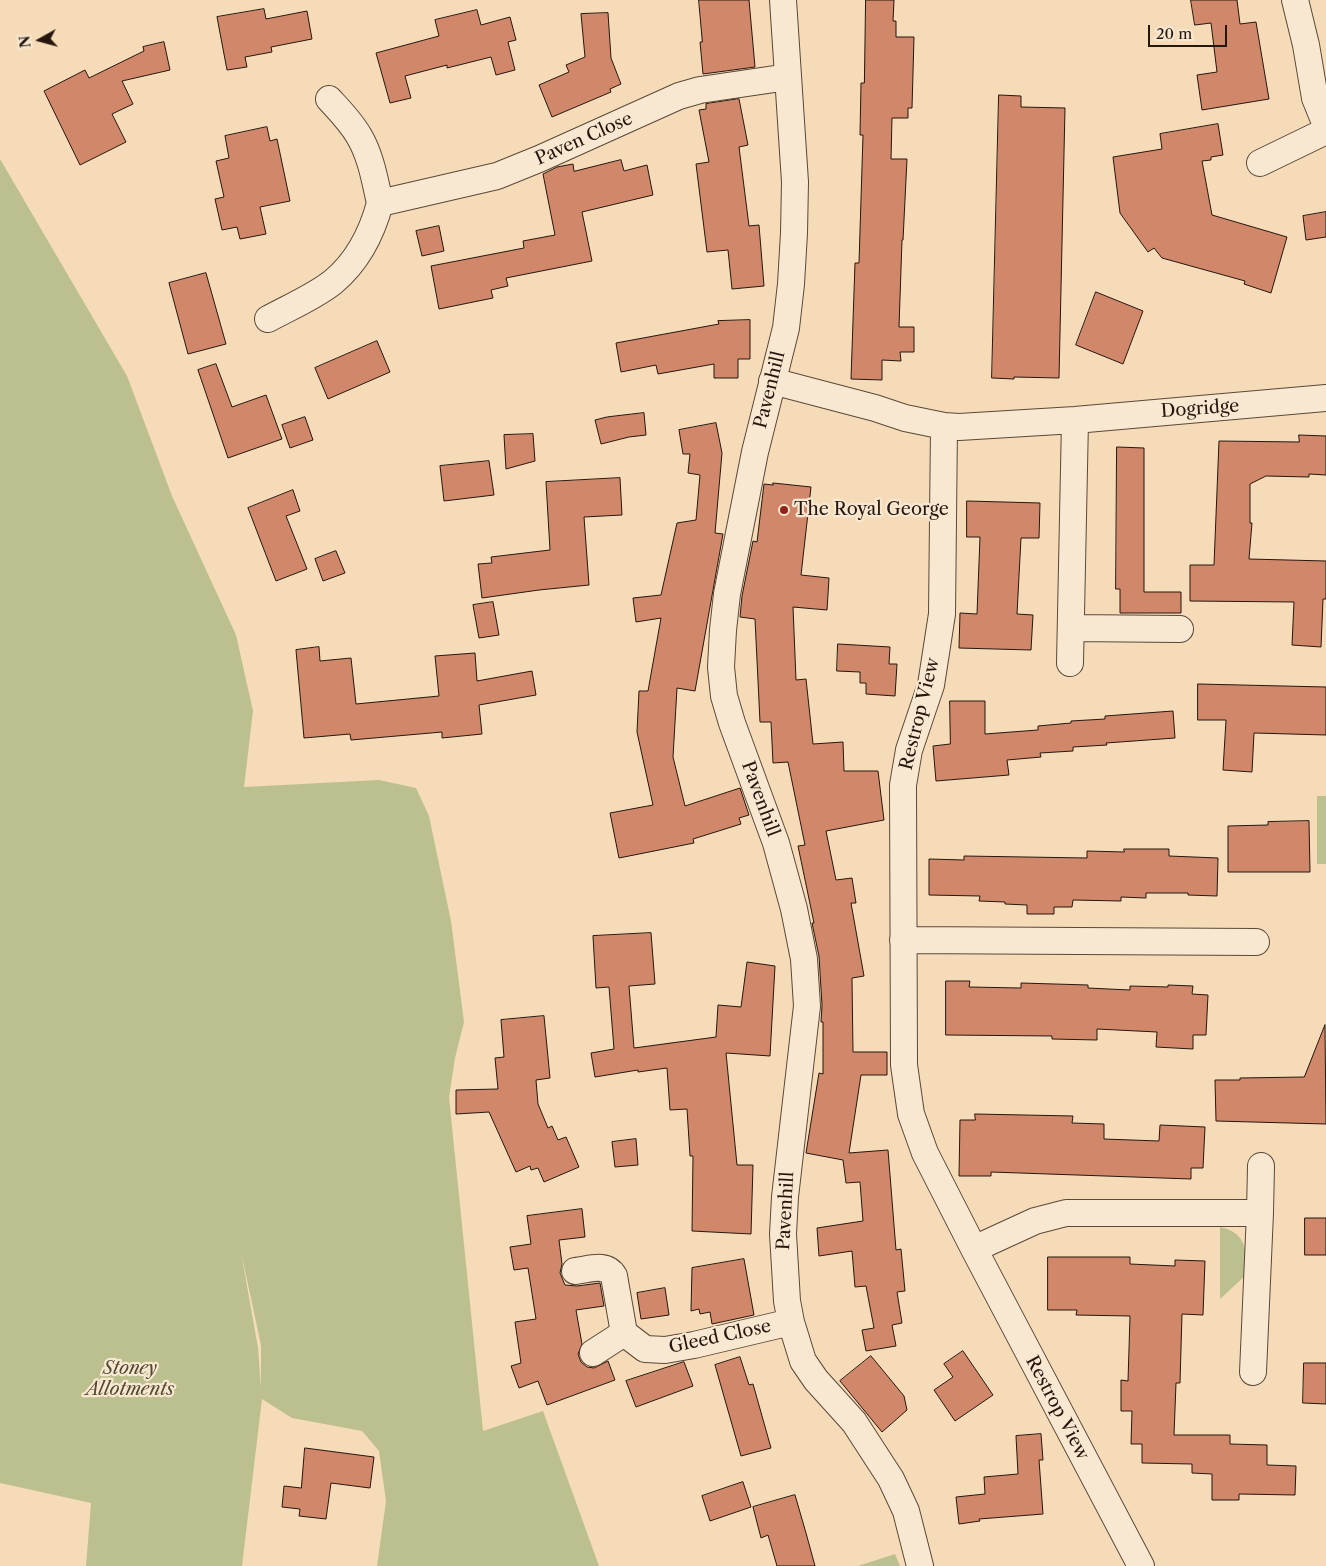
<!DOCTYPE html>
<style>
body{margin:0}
#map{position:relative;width:1326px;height:1566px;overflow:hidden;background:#f5dbb8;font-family:"Libre Caslon Text",serif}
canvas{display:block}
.north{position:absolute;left:15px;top:15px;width:50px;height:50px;-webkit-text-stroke:4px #f8e8d1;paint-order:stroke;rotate:263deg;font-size:14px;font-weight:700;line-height:20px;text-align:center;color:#26170e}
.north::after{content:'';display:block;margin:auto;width:18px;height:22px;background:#26170e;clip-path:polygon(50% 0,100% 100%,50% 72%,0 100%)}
.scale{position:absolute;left:1148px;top:25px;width:79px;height:22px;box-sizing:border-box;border:2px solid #26170e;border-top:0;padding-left:6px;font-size:15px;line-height:18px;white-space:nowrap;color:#26170e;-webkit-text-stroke:4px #f8e8d1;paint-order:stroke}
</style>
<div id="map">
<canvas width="1326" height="1566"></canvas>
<div class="north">N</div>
<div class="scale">20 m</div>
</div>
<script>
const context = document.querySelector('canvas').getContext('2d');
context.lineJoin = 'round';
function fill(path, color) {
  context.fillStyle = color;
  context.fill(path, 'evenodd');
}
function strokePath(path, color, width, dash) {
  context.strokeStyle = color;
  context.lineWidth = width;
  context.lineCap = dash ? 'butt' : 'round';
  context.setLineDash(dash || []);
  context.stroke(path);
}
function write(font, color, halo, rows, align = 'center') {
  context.font = font + ' "Libre Caslon Text",serif';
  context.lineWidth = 4.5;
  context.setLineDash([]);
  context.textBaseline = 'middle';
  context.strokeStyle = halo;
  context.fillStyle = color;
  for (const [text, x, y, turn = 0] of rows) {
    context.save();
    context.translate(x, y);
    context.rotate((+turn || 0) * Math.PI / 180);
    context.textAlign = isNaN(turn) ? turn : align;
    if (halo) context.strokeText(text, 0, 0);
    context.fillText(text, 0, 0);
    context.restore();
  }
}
fill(new Path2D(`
 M 0,159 L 127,376 L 172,496 L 236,635 L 253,711 L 244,787 L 379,780 L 416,788 L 429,816 L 451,921 L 464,1022 L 455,1058 L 449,1097 L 483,1431 L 543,1411 L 599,1566 L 377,1566 L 386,1501 L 379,1451 L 362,1431 L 292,1418 L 262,1399 L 242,1566 L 86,1566 L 91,1503 L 0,1483 ZM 241,1252 L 261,1345 L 261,1388 L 258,1348 Z
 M 1317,796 L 1326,796 L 1326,864 L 1317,864 Z
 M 1220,1227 C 1247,1233 1246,1250 1247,1274 L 1220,1299 Z
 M 895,1554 L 900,1566 L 858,1566 Z`), '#bcc08e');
const building = new Path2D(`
 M 699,0 L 749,0 L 755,67 L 703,74 L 700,42 L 702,42 Z
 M 866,0 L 894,0 L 893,21 L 896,21 L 896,37 L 914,37 L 912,108 L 908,108 L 908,118 L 892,118 L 891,159 L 907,159 L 903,240 L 902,240 L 899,327 L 914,327 L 914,352 L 900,352 L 901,361 L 882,360 L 882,380 L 851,379 L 855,263 L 859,263 L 863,135 L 860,135 L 861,83 L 864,83 Z
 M 1191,0 L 1237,0 L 1240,24 L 1256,22 L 1269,99 L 1202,110 L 1197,75 L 1217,72 L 1211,23 L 1195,25 Z
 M 264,9 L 266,19 L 307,11 L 312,39 L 271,47 L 272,52 L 245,57 L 247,67 L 227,70 L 217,17 Z
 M 477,10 L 481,25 L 510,17 L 516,40 L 508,42 L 515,70 L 496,75 L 491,57 L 447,68 L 447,65 L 405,76 L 411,98 L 390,103 L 376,53 L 439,36 L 435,20 Z
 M 608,13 L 611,58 L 621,84 L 610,89 L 611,92 L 552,117 L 539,85 L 569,72 L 566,65 L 585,57 L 581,14 Z
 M 164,42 L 170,70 L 122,81 L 133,104 L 112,114 L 126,142 L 80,165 L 44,91 L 85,70 L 89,78 L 144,51 L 143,47 Z
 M 999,95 L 1021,96 L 1021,107 L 1065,108 L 1059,378 L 1014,377 L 1014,379 L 992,378 Z
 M 739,99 L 748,145 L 739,147 L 749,226 L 759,225 L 764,286 L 732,289 L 728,250 L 707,252 L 696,164 L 709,162 L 699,110 L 706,109 L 706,104 Z
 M 1218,124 L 1223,155 L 1211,157 L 1211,160 L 1202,161 L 1212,215 L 1287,237 L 1271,293 L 1244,284 L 1245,281 L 1162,258 L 1154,248 L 1148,252 L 1120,213 L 1113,157 L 1162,149 L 1160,134 Z
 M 267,127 L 270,141 L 277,139 L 290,201 L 260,207 L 266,234 L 240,239 L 237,227 L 222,230 L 215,199 L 224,197 L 216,161 L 229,158 L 225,136 Z
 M 621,160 L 624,171 L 647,165 L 653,195 L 582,212 L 592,261 L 506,278 L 508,286 L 491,290 L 493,298 L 439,309 L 431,266 L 524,248 L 523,241 L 555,235 L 543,174 L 557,167 L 573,164 L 574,171 Z
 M 1326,212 L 1326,237 L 1306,240 L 1303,216 Z
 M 439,226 L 444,251 L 422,256 L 416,231 Z
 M 206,273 L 226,344 L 188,354 L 169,283 Z
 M 1096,292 L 1143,311 L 1123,364 L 1076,345 Z
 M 750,320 L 750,359 L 738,359 L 738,378 L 714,378 L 714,364 L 658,374 L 656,365 L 621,372 L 616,343 L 719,324 L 718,321 Z
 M 377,341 L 390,372 L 328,399 L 315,368 Z
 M 216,364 L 232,407 L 266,395 L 282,439 L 228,458 L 198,370 Z
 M 644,413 L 646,435 L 629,437 L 601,444 L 595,420 L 607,417 Z
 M 305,417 L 313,440 L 290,448 L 282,425 Z
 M 716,423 L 722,453 L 715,533 L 723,534 L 695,691 L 677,688 L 673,757 L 685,806 L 740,788 L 749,815 L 739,818 L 741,824 L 693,839 L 694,843 L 619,858 L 610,813 L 653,805 L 637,732 L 639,691 L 648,691 L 661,618 L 636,622 L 633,598 L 661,595 L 677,523 L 696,520 L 700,475 L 688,473 L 690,454 L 683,454 L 679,430 Z
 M 533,434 L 535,461 L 506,469 L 504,435 Z
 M 1299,435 L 1326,436 L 1326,475 L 1309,474 L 1309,477 L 1266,476 L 1250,484 L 1250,523 L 1252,523 L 1249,559 L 1326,561 L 1326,599 L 1323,599 L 1321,647 L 1292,645 L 1294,602 L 1190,601 L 1190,565 L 1214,565 L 1219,441 L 1299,442 Z
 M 1117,447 L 1144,448 L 1144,592 L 1181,592 L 1181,613 L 1120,613 L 1120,589 L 1116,589 Z
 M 489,461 L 494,495 L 444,501 L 440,466 Z
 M 620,478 L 622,515 L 584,517 L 589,585 L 539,590 L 482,598 L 478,564 L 492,563 L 491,557 L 550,550 L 546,482 Z
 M 773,483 L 811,487 L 801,575 L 829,578 L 827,610 L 793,607 L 796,680 L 806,679 L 813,744 L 843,742 L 844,771 L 878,771 L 884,820 L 826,831 L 836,880 L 852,878 L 856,903 L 851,903 L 864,976 L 852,978 L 853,1052 L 887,1052 L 887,1075 L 861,1075 L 849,1153 L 888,1150 L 896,1250 L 901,1249 L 905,1291 L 897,1292 L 902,1323 L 892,1325 L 896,1346 L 866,1351 L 862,1330 L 874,1328 L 866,1286 L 855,1287 L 852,1251 L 819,1256 L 817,1228 L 863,1221 L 860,1182 L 846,1183 L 843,1160 L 806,1153 L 819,1073 L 823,1074 L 823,1022 L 821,1022 L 822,1005 L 819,956 L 812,923 L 814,923 L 798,846 L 805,845 L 788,762 L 773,763 L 771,722 L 760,722 L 755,619 L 740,617 L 742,596 L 753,541 L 757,542 L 764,484 L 773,485 Z
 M 293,490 L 300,511 L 286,516 L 307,569 L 276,581 L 248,508 Z
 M 967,501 L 1040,503 L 1039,538 L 1021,538 L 1017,614 L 1033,615 L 1031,650 L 959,648 L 960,613 L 977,614 L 980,537 L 967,537 Z
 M 336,551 L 345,573 L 323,581 L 315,559 Z
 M 493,602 L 499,635 L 479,638 L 473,605 Z
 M 838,644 L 890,647 L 889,664 L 897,664 L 895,696 L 866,694 L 866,683 L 860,683 L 860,672 L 837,671 Z
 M 319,647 L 320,661 L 351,658 L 356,704 L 439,696 L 435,656 L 475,653 L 477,681 L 532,671 L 536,695 L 479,705 L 482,734 L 442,738 L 442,732 L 351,740 L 350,734 L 304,738 L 296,650 Z
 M 1198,684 L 1326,687 L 1326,735 L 1254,733 L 1252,772 L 1223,770 L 1226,720 L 1198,720 Z
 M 950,701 L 985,701 L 985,734 L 1038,730 L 1038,726 L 1071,723 L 1071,721 L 1105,719 L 1105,716 L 1173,711 L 1175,738 L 1106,743 L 1107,745 L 1073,747 L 1073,751 L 1040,753 L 1041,757 L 1007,760 L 1009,775 L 936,781 L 933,746 L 950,744 Z
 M 1309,821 L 1310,872 L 1228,872 L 1228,826 L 1268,825 L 1268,822 Z
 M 1124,849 L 1169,849 L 1169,856 L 1218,858 L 1217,896 L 1188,895 L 1188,893 L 1146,893 L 1146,898 L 1121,897 L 1121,901 L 1073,900 L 1072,907 L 1054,907 L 1054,914 L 1027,914 L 1027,905 L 1005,904 L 1005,902 L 979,901 L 980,896 L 929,895 L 929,859 L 964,860 L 964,856 L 1087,858 L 1087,851 L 1124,852 Z
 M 651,933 L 655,984 L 629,986 L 634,1048 L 716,1037 L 718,1005 L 741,1007 L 747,962 L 775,966 L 770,1056 L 726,1053 L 737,1165 L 753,1165 L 751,1234 L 692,1231 L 693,1156 L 690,1156 L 687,1109 L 670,1110 L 667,1068 L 638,1072 L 638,1070 L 595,1077 L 591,1053 L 614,1049 L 609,987 L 596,988 L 593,936 Z
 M 946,981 L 970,981 L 969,987 L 1021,988 L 1021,983 L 1088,985 L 1088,988 L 1130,990 L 1130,986 L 1168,987 L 1168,985 L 1193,986 L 1192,994 L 1208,995 L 1206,1035 L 1193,1035 L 1193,1049 L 1156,1047 L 1157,1032 L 1097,1029 L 1097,1040 L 1052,1039 L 1052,1036 L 946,1035 Z
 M 544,1016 L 550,1078 L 536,1080 L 538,1104 L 548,1128 L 552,1126 L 558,1140 L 566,1137 L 579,1167 L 544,1182 L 538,1168 L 531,1170 L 530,1166 L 516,1172 L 489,1112 L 456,1114 L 456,1090 L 498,1089 L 495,1058 L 504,1057 L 501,1020 Z
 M 1325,1025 L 1326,1124 L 1216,1121 L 1215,1080 L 1240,1080 L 1240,1078 L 1304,1077 Z
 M 975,1114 L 1073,1116 L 1072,1123 L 1104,1124 L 1104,1139 L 1159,1141 L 1160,1125 L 1205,1127 L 1203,1168 L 1191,1168 L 1191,1179 L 991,1172 L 991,1176 L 959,1176 L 960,1120 L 975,1120 Z
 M 636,1139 L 638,1165 L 615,1167 L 612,1142 Z
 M 582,1209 L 585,1237 L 559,1240 L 562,1264 L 560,1273 L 565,1285 L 577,1286 L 600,1283 L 604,1306 L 576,1310 L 582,1344 L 578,1354 L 581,1362 L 587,1367 L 594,1368 L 608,1361 L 615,1380 L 547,1405 L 538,1381 L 519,1388 L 511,1366 L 521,1363 L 515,1322 L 536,1319 L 528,1268 L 514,1270 L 510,1247 L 531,1244 L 527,1216 Z
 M 1305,1218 L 1326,1218 L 1326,1255 L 1305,1255 Z
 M 1048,1257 L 1130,1257 L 1130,1264 L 1175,1266 L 1175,1260 L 1205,1261 L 1203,1315 L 1182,1314 L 1180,1383 L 1176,1383 L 1174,1435 L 1230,1435 L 1230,1444 L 1267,1445 L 1267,1465 L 1296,1466 L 1295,1495 L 1239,1494 L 1239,1500 L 1212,1500 L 1212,1474 L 1192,1473 L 1192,1464 L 1142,1463 L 1142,1444 L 1131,1444 L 1132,1411 L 1121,1411 L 1121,1380 L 1128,1381 L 1130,1316 L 1076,1315 L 1077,1310 L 1048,1310 Z
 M 744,1259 L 754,1315 L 712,1324 L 710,1312 L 700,1314 L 699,1309 L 691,1311 L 692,1268 Z
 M 665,1288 L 669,1315 L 641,1319 L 637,1293 Z
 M 963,1351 L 993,1395 L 955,1421 L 934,1390 L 953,1377 L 944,1364 Z
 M 871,1356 L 904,1396 L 907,1410 L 882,1432 L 840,1381 Z
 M 740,1357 L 749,1385 L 753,1384 L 771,1448 L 741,1456 L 715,1365 Z
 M 684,1362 L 693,1386 L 636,1407 L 626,1381 Z
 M 1304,1363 L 1326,1363 L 1326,1404 L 1303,1403 Z
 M 1041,1434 L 1043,1460 L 1039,1460 L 1043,1514 L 979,1519 L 980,1521 L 959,1524 L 956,1497 L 985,1494 L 984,1477 L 1018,1474 L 1016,1436 Z
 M 305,1448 L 374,1457 L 370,1488 L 331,1483 L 326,1519 L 299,1516 L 300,1509 L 282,1507 L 284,1486 L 301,1488 Z
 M 743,1482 L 751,1507 L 710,1521 L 702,1496 Z
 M 795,1495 L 806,1533 L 815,1566 L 777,1566 L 768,1535 L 761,1538 L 753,1507 Z`);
fill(building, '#d0876a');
strokePath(building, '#26170e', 1);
const minor = new Path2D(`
 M 783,0 L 795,182 L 794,233 L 791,284 L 786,328 L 755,452 L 727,594 L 723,630 L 721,667 L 724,696 L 732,723 L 776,843 L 794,909 L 804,959 L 807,1006 L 785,1197 L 783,1234 L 787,1301 L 791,1322 L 803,1361 L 816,1380 L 854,1422 L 891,1479 L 906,1511 L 920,1566
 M 1295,0 L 1306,45 L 1315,98 L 1326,125
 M 329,99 C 340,111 351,122 359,136 C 371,156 375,181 380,203
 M 1260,163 L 1326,131
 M 268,319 C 290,307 314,297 333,282 C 357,262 372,233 380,203 L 497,176 L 539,159 L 679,96 L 700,90 L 788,77
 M 772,381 L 875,408 L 905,418 L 944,426 L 942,614 L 931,685 L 909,750 L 903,785 L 904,1065 L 911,1114 L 925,1153 L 974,1249 L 1141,1566
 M 944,426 L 959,427 L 1075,420 L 1326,398
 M 1071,628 L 1180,629
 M 1070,663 L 1075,420
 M 903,940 L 1256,942
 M 1260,1213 L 1261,1166
 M 974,1249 L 1035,1221 L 1066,1213 L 1260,1213 L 1253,1372
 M 575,1271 C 588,1270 606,1262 614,1276 L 624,1333 L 645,1349 L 665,1350 L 694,1345 L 791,1322
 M 593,1353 L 624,1333`);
strokePath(minor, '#5a4838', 28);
strokePath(minor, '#f8e8d1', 26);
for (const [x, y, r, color] of [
 [784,510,5,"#8f2418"]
]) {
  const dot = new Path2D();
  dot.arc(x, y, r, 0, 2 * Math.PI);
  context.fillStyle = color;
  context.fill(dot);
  strokePath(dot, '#f8e8d1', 2);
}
write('18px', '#26170e', '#f8e8d1', [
 ["Paven Close",584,139,-24],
 ["Pavenhill",770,390,-76],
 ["Dogridge",1200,409,-4],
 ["Restrop View",920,714,-76],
 ["Pavenhill",760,799,70],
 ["Pavenhill",786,1211,-87],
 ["Gleed Close",720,1337,-12],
 ["Restrop View",1057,1408,62]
]);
write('18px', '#26170e', '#f8e8d1', [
 ["The Royal George",794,510]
], 'left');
write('italic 18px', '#534a34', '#f8e8d1', [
 ["Stoney",130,1369],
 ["Allotments",130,1390]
]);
</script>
